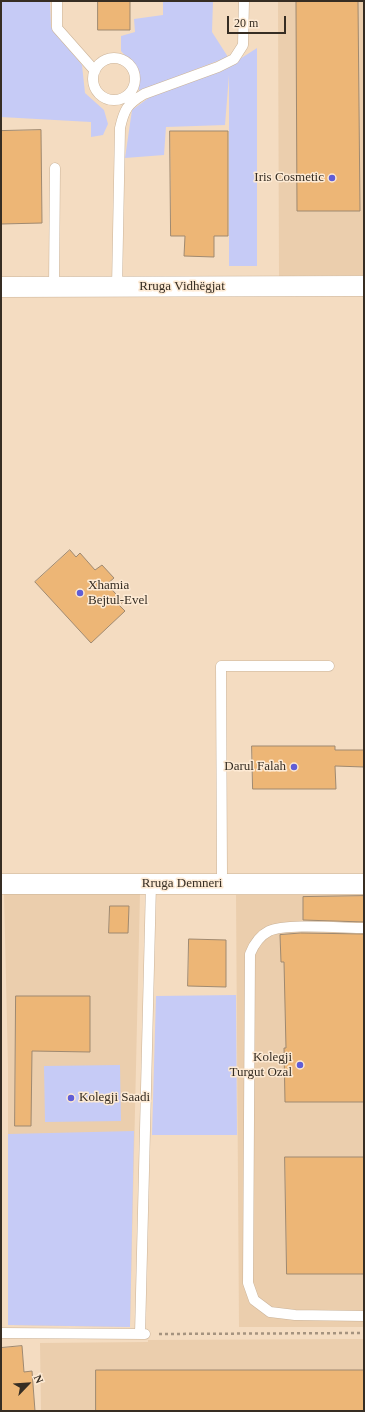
<!DOCTYPE html>
<meta charset="utf-8">
<style>
body{margin:0}
#map{position:relative;width:365px;height:1412px;overflow:hidden;background:#f4dcc1;font-family:Georgia,serif}
canvas{display:block}
.frame{position:absolute;inset:0;border:2px solid #362d23;pointer-events:none}
.north{position:absolute;left:8px;top:1364px;width:40px;height:40px;-webkit-text-stroke:3px #fdead4;paint-order:stroke;rotate:65deg;font-size:11px;font-weight:700;line-height:16px;text-align:center;color:#362d23}
.north::after{content:'';display:block;margin:auto;width:14px;height:18px;background:#362d23;clip-path:polygon(50% 0,100% 100%,50% 72%,0 100%)}
.scale{position:absolute;left:227px;top:16px;width:59px;height:18px;box-sizing:border-box;border:2px solid #362d23;border-top:0;padding-left:5px;font-size:12px;line-height:14px;white-space:nowrap;color:#362d23;-webkit-text-stroke:3px #fdead4;paint-order:stroke}
</style>
<div id="map">
<canvas width="365" height="1412"></canvas>
<div class="frame"></div>
<div class="north">N</div>
<div class="scale">20 m</div>
</div>
<script>
const context = document.querySelector('canvas').getContext('2d');
context.lineJoin = 'round';
function fill(path, color) {
  context.fillStyle = color;
  context.fill(path, 'evenodd');
}
function strokePath(path, color, width, dash) {
  context.strokeStyle = color;
  context.lineWidth = width;
  context.lineCap = dash ? 'butt' : 'round';
  context.setLineDash(dash || []);
  context.stroke(path);
}
function write(font, color, halo, rows, align = 'center') {
  context.font = font + ' Georgia,serif';
  context.lineWidth = 3;
  context.setLineDash([]);
  context.textBaseline = 'middle';
  context.strokeStyle = halo;
  context.fillStyle = color;
  for (const [text, x, y, turn = 0] of rows) {
    context.save();
    context.translate(x, y);
    context.rotate((+turn || 0) * Math.PI / 180);
    context.textAlign = isNaN(turn) ? turn : align;
    if (halo) context.strokeText(text, 0, 0);
    context.fillText(text, 0, 0);
    context.restore();
  }
}
fill(new Path2D(`
 M 278,1 L 364,1 L 364,275 L 279,276 Z
 M 4,893 L 140,893 L 130,1327 L 8,1325 L 8,1066 Z
 M 236,895 L 364,895 L 364,1327 L 239,1327 Z
 M 364,1339 L 364,1411 L 41,1411 L 40,1343 L 148,1342 L 148,1340 Z`), '#ebcead');
fill(new Path2D(`
 M 1,1 L 50,1 L 51,27 L 82,65 L 85,93 L 104,110 L 108,124 L 103,135 L 91,137 L 91,122 L 1,117 Z
 M 163,1 L 213,1 L 212,32 L 228,57 L 139,91 L 137,69 L 121,51 L 121,36 L 135,32 L 134,19 L 163,15 Z
 M 257,48 L 257,266 L 229,266 L 229,75 L 225,125 L 166,127 L 164,155 L 125,158 L 132,110 L 154,94 L 229,66 Z
 M 236,995 L 237,1135 L 152,1135 L 156,996 Z
 M 120,1065 L 121,1121 L 45,1122 L 44,1066 Z
 M 134,1131 L 130,1327 L 8,1325 L 8,1134 Z`), '#c6cbf6');
const building = new Path2D(`
 M 98,1 L 130,1 L 130,30 L 98,30 Z
 M 358,1 L 360,211 L 297,211 L 296,2 Z
 M 41,130 L 42,223 L 1,224 L 1,131 Z
 M 170,131 L 228,131 L 228,236 L 214,236 L 214,257 L 184,256 L 185,236 L 171,236 Z
 M 70,550 L 76,557 L 80,553 L 95,570 L 102,565 L 114,578 L 107,584 L 123,602 L 119,605 L 125,611 L 91,643 L 35,582 Z
 M 252,746 L 335,746 L 335,750 L 364,750 L 364,767 L 335,766 L 336,789 L 253,789 Z
 M 364,896 L 364,922 L 303,920 L 303,897 Z
 M 110,906 L 129,906 L 128,933 L 109,933 Z
 M 301,933 L 364,934 L 364,1102 L 285,1102 L 284,1048 L 286,1048 L 284,962 L 281,962 L 280,935 Z
 M 189,939 L 226,940 L 226,987 L 188,986 Z
 M 16,996 L 90,996 L 90,1052 L 32,1051 L 31,1126 L 15,1126 Z
 M 285,1157 L 364,1157 L 364,1274 L 287,1274 Z
 M 22,1346 L 24,1372 L 32,1371 L 35,1411 L 1,1411 L 1,1348 Z
 M 96,1370 L 364,1370 L 364,1411 L 96,1411 Z`);
fill(building, '#edb676');
strokePath(building, '#9f8970', 1);
const service = new Path2D(`
 M 57,1 L 57,28 L 95,71
 M93 79a21 21 0 1 1 42 0a21 21 0 1 1-42 0Z
 M 54,287 L 55,168
 M 117,287 L 120,128 C 124,110 127,104 144,94 L 218,67 L 234,59 L 243,45 L 244,1
 M 221,884 L 222,876 L 221,666 L 329,666
 M 364,928 C 343,928 286,923 269,931 C 259,936 254,944 250,954 L 248,1283 L 254,1300 L 270,1312 L 295,1315 L 364,1316
 M 1,1333 L 145,1334
 M 140,1334 L 151,884`);
const minor = new Path2D(`
 M 1,287 L 364,286
 M 1,884 L 364,884`);
strokePath(service, '#cab399', 11);
strokePath(minor, '#cab399', 21);
strokePath(new Path2D(`
 M 159,1334 L 364,1333`), '#a5937f', 2.5, [3, 3]);
strokePath(service, '#fff', 10);
strokePath(minor, '#fff', 20);
for (const [x, y, r, color] of [
 [332,178,4,"#605dd6"],
 [80,593,4,"#605dd6"],
 [294,767,4,"#605dd6"],
 [300,1065,4,"#605dd6"],
 [71,1098,4,"#605dd6"]
]) {
  const dot = new Path2D();
  dot.arc(x, y, r, 0, 2 * Math.PI);
  context.fillStyle = color;
  context.fill(dot);
  strokePath(dot, '#fdead4', 1.5);
}
write('13px', '#362d23', '#fdead4', [
 ["Iris Cosmetic",324,178],
 ["Xhamia",88,586,"left"],
 ["Bejtul-Evel",88,601,"left"],
 ["Darul Falah",286,767],
 ["Kolegji",292,1058],
 ["Turgut Ozal",292,1073],
 ["Kolegji Saadi",79,1098,"left"]
], 'right');
write('13px', '#362d23', '#fdead4', [
 ["Rruga Vidhëgjat",182,287],
 ["Rruga Demneri",182,884]
]);
</script>
